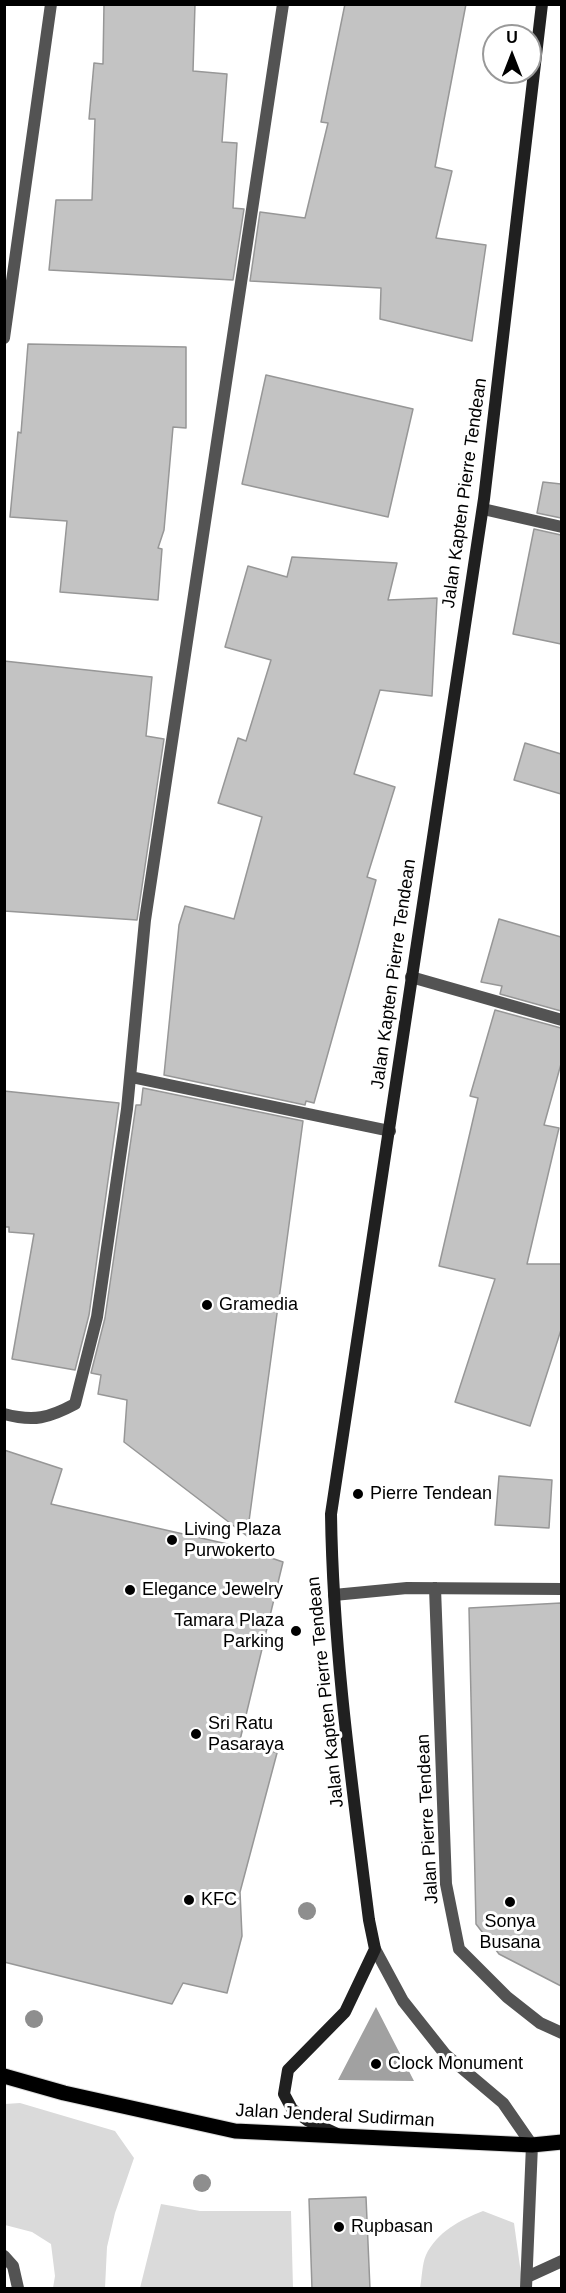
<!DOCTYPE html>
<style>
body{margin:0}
#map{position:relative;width:566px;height:2293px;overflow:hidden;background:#fff;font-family:Helvetica,sans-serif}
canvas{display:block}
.frame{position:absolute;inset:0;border:6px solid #000;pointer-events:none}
.north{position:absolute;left:482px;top:24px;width:60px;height:60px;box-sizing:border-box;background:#fff;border:2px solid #999;border-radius:50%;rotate:0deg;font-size:16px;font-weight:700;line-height:24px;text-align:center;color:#000}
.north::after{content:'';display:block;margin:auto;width:21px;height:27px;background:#000;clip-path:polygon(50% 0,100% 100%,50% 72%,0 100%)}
</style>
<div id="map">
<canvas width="566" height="2293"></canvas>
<div class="frame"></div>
<div class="north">U</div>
</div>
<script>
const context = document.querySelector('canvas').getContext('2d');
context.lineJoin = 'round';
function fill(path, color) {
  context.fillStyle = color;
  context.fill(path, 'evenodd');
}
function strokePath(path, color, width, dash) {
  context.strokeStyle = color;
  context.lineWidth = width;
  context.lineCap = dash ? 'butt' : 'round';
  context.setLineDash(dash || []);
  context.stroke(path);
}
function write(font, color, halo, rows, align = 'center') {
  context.font = font + ' Helvetica,sans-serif';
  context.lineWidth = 6;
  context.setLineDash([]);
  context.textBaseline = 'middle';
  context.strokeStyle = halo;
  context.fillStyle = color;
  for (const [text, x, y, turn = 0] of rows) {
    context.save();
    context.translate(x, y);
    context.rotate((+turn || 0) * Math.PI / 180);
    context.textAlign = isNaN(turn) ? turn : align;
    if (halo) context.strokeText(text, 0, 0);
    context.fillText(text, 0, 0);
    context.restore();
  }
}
fill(new Path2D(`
 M 20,2103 L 115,2131 L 134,2158 L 115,2213 L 107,2247 L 105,2288 L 53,2288 L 55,2276 L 51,2244 L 32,2232 L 5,2225 L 5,2104 Z
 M 161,2204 L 200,2211 L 291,2211 L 293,2288 L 140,2288 Z
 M 483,2211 L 514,2223 L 523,2288 L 420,2288 C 422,2278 422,2264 426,2255 C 437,2232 460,2220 483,2211 Z`), '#dadada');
fill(new Path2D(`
 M 376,2007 L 414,2081 L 415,2081 L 338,2080 Z`), '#a1a1a1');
const building = new Path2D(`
 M 104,4 L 195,4 L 193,71 L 227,74 L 222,142 L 237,143 L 233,208 L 244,209 L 233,280 L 49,270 L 56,200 L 92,200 L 95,119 L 89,119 L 94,63 L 103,64 Z
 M 345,4 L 466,4 L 435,167 L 452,171 L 436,238 L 486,245 L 472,341 L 380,319 L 381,288 L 250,281 L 260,212 L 305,218 L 328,123 L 321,122 Z
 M 28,344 L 186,347 L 186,428 L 173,427 L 164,530 L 158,548 L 162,549 L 158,600 L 60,592 L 67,521 L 10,517 L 18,432 L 21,433 Z
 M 266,375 L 413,409 L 388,517 L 242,484 Z
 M 543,482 L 561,484 L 561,518 L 537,513 Z
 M 534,529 L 561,535 L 561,644 L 513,634 Z
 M 292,557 L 397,563 L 388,600 L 437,598 L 432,696 L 380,690 L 354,774 L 395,787 L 367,877 L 376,880 L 357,950 L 314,1103 L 306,1101 L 305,1105 L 164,1075 L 179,925 L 185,906 L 234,919 L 262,817 L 218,803 L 238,738 L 246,741 L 271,660 L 225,647 L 248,566 L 287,577 Z
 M 4,661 L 152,677 L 146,736 L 164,739 L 137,920 L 4,911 Z
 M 525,743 L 561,754 L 561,794 L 514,780 Z
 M 499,919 L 561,937 L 561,1011 L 500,994 L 502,986 L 481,982 Z
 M 495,1010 L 561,1028 L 561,1064 L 544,1125 L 559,1128 L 527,1264 L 561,1264 L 561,1330 L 530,1426 L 455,1402 L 495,1279 L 439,1266 L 478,1098 L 470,1096 Z
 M 143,1088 L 303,1121 L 247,1536 L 124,1442 L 127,1400 L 98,1394 L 101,1375 L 91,1373 L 105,1318 L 136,1105 L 141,1105 Z
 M 4,1091 L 119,1103 L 89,1315 L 75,1370 L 12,1359 L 34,1234 L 9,1232 L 9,1227 L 4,1227 Z
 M 4,1450 L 62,1469 L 51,1504 L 245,1548 L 245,1549 L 283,1562 L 240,1740 L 277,1753 L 240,1892 L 242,1936 L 227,1993 L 183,1983 L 172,2004 L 4,1962 Z
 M 499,1476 L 552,1480 L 549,1528 L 495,1525 Z
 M 561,1603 L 561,1986 L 499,1954 L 476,1924 L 469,1608 Z
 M 366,2197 L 370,2289 L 312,2289 L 309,2199 Z`);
fill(building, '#c3c3c3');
strokePath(building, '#979797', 1.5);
const primary = new Path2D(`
 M 4,2076 L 64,2093 L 235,2131 L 532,2145 L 562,2142`);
strokePath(primary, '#dbdbdb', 17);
strokePath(new Path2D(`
 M 435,1588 L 446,1884 L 459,1949 L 507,1997 L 540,2023 L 562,2033
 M 334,1595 L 407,1588 L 562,1589
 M 527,2277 L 562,2261`), '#535353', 12);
strokePath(new Path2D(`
 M 4,338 L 51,4
 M 483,509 L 562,527
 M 411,977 L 562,1020
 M 131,1077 L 390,1131
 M 4,1414 C 34,1422 49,1418 75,1404 L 97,1317 L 127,1109 L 145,920 L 283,4
 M 4,2256 L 13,2266 L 18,2288`), '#535353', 12);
strokePath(new Path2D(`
 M 375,1949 L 403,2001 L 445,2054 L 503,2103 L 532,2145 L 526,2288`), '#535353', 12);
strokePath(new Path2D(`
 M 337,2134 L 307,2120 L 292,2109 L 284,2094 L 288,2070 L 345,2012 L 375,1949 L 369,1920 C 352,1785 333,1650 331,1514 L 484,499 L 542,4`), '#202020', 12);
strokePath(primary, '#000', 15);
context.fillStyle = '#8e8e8e';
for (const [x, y] of [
 [307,1911],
 [34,2019],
 [202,2183]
]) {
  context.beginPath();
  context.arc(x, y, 9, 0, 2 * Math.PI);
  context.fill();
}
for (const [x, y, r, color] of [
 [207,1305,6,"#000"],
 [358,1494,6,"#000"],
 [172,1540,6,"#000"],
 [130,1590,6,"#000"],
 [296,1631,6,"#000"],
 [196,1734,6,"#000"],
 [189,1900,6,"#000"],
 [510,1902,6,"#000"],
 [376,2064,6,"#000"],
 [339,2227,6,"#000"]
]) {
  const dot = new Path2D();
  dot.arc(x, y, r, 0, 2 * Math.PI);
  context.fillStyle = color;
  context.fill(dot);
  strokePath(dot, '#fff', 2);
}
write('18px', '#000', '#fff', [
 ["Jalan Kapten Pierre Tendean",465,493,-82],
 ["Jalan Kapten Pierre Tendean",394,974,-82],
 ["Jalan Kapten Pierre Tendean",326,1692,-96],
 ["Jalan Pierre Tendean",428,1819,-93],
 ["Jalan Jenderal Sudirman",335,2116,3]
]);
write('18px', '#000', '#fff', [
 ["Gramedia",219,1305],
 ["Pierre Tendean",370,1494],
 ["Living Plaza",184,1530],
 ["Purwokerto",184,1551],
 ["Elegance Jewelry",142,1590],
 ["Tamara Plaza",284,1621,"right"],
 ["Parking",284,1642,"right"],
 ["Sri Ratu",208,1724],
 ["Pasaraya",208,1745],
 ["KFC",201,1900],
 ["Sonya",510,1922,"center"],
 ["Busana",510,1943,"center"],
 ["Clock Monument",388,2064],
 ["Rupbasan",351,2227]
], 'left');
</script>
